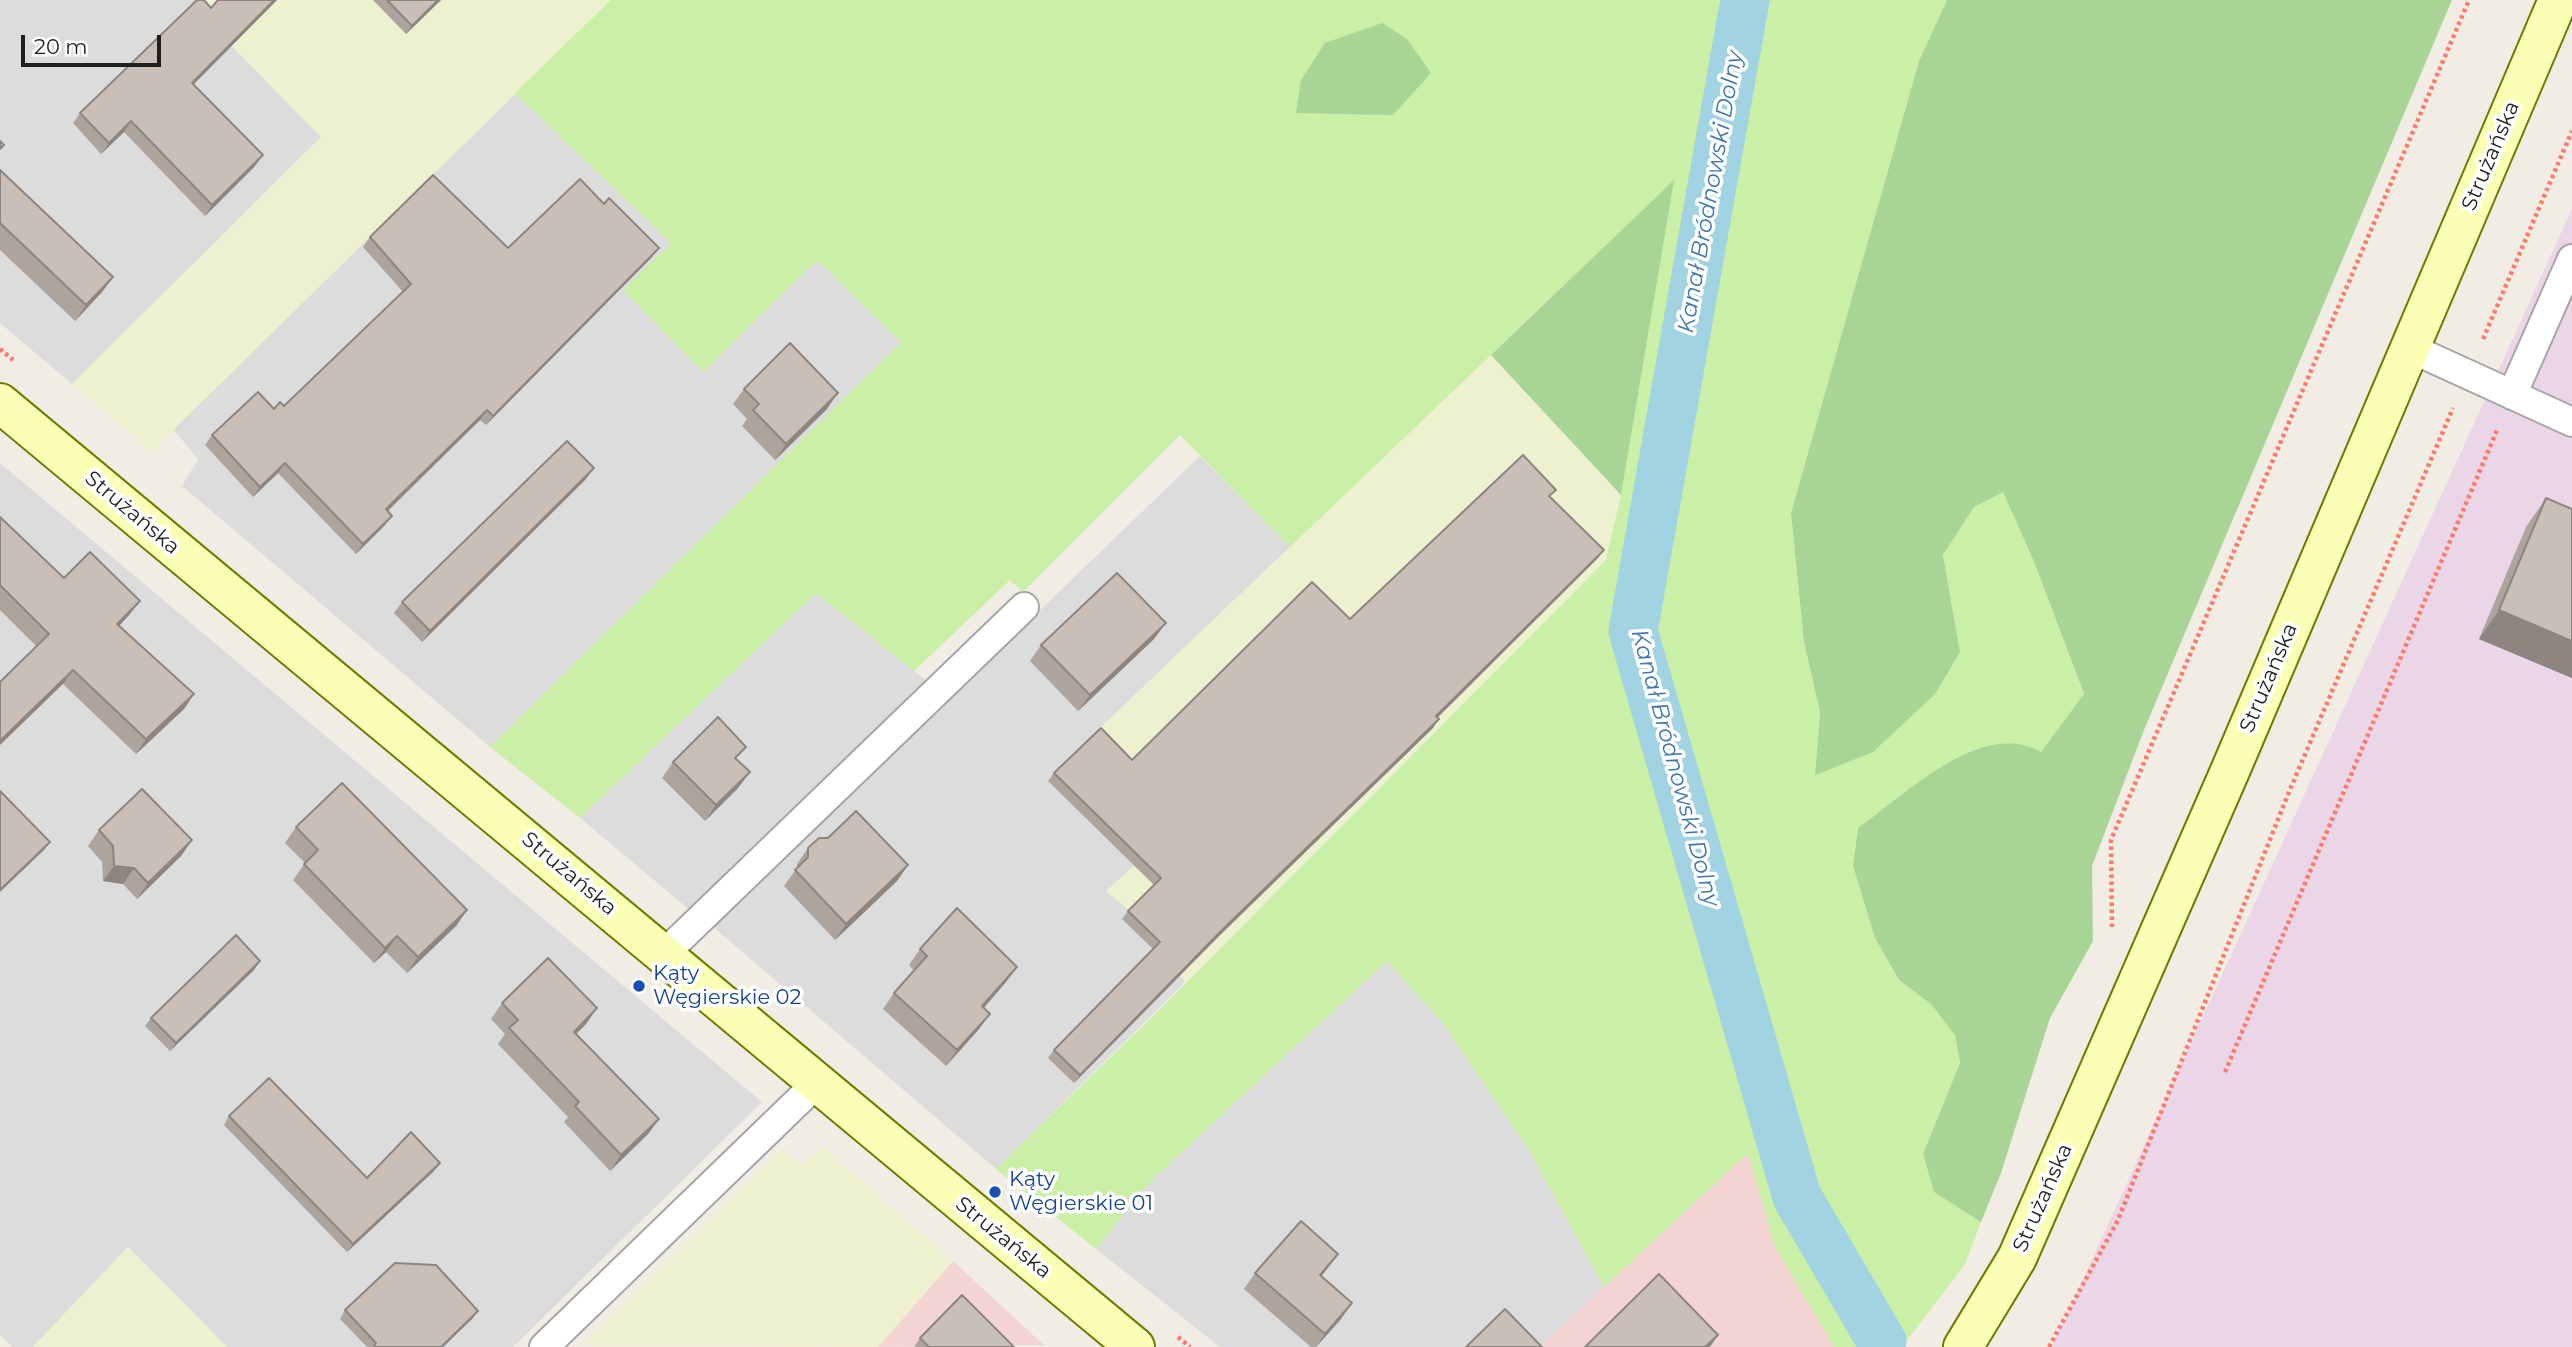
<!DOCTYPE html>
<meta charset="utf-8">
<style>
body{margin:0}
#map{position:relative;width:2572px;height:1347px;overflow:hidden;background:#f1ede5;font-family:Montserrat,sans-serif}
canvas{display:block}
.scale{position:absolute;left:21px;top:35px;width:140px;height:32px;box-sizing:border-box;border:4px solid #1f1f1f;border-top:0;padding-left:9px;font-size:21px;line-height:24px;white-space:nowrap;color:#1f1f1f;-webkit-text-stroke:5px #fff;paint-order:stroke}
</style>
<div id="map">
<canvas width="2572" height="1347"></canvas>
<div class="scale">20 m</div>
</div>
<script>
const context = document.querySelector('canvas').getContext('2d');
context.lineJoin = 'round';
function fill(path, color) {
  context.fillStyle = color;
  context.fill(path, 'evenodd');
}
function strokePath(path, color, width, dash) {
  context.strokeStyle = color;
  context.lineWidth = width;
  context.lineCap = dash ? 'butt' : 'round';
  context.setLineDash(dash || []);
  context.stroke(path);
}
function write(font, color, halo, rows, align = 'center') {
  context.font = font + ' Montserrat,sans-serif';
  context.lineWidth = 7;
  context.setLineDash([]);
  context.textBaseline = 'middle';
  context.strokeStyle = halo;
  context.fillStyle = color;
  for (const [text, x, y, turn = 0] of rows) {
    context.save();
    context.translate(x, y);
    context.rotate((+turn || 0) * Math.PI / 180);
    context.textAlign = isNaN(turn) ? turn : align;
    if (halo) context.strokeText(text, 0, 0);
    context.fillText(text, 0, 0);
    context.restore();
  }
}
fill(new Path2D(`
 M 0,0 L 196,0 L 191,5 L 322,137 L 72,384 L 0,323 Z
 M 515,93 L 671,243 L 703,371 L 817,260 L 902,342 L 490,747 L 182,486 L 198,459 L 173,429 Z
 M 1200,456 L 1290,547 L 1099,729 L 1131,765 L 1135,865 L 1130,911 L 1185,982 L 996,1169 L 712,926 Z
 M 0,463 L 762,1102 L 513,1347 L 227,1347 L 128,1247 L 33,1347 L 13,1347 L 0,1335 Z
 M 816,593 L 928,682 L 692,912 L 580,818 Z
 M 1387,961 L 1441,1021 L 1529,1150 L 1604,1287 L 1540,1347 L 1220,1347 L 1096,1249 L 1152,1180 Z`), '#dddcdc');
fill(new Path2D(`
 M 1748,1153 L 1775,1247 L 1834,1347 L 1540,1347 Z
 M 953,1261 L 1044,1345 L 878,1347 Z`), '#f3d4d3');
fill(new Path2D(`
 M 2572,209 L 2572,1347 L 2052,1347 Z`), '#ebd6e7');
fill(new Path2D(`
 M 196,0 L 611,0 L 151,452 L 72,384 L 321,137 L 193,7 L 191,5 Z
 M 1491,355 L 1621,495 L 1606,560 L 1185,982 L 1130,911 L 1106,891 L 1134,866 L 1130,765 L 1099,729 Z
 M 824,1148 L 953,1261 L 878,1347 L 582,1345 L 781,1149 L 802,1165 Z
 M 128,1247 L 227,1347 L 33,1347 Z`), '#eef1cf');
fill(new Path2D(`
 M 611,0 L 1947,0 L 1919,61 L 1791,513 L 1804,642 L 1820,712 L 1815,774 L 1960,652 L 1943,555 L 1974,507 L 2003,492 L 2035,564 L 2084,695 L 2040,753 L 1887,808 L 1858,828 L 1853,866 L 1875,938 L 1899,980 L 1931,1004 L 1955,1035 L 1960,1063 L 1923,1154 L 1934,1192 L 1981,1222 L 1965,1264 L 1902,1347 L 1834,1347 L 1775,1247 L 1748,1153 L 1604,1287 L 1529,1150 L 1441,1021 L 1387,961 L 1152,1180 L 1096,1249 L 996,1169 L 1157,1012 L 1606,560 L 1621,495 L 1673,181 L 1290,547 L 1180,435 L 1023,592 L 1010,580 L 914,671 L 816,593 L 580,818 L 490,747 L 901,342 L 817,260 L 703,372 L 623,290 L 671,243 L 515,93 Z`), '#caefa6');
fill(new Path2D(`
 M 1947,0 L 2452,0 L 2144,730 L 2092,866 L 2093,941 L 2050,1018 L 2001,1173 L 1981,1222 L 1934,1192 L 1923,1154 L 1960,1063 L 1955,1035 L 1931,1004 L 1899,980 L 1875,938 L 1853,866 L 1858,828 C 1905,796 1980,718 2041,752 L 2084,694 L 2035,564 L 2003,492 L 1974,507 L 1943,555 L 1960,652 L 1935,694 L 1873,752 L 1815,775 L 1820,712 L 1804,642 L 1791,513 L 1919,61 Z
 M 1382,23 L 1407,39 L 1431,73 L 1393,115 L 1296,113 L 1301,80 L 1325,43 Z
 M 1674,180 L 1621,495 L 1491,355 Z`), '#a8d496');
strokePath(new Path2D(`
 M 1745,0 L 1633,631 L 1797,1197 L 1882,1342`), '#a1d3e2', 49);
const lane = new Path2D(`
 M 2410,348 L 2572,422
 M 2512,395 L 2572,259
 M 664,954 L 1024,607
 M 544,1347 L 817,1083`);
const secondary = new Path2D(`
 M 0,403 L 1135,1347
 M 1963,1347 L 2017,1258 L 2230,771 L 2558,0`);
strokePath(lane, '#a6a6a6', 32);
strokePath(secondary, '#6e7d00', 42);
strokePath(new Path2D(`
 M 2483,339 L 2572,131
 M 0,349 L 13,360
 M 2112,927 L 2111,840 L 2469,0
 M 2225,1072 L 2498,428
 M 1178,1337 L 1190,1347
 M 2049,1347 L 2118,1220 L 2289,792 L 2453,408`), '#ff7868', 4.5, [3.5, 3.5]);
strokePath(lane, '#fff', 28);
strokePath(secondary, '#fbffb5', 38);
fill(new Path2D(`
 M 277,0 L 193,85 L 255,166 L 205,216 L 124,132 L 101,154 L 73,123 L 80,113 L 211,8 Z
 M 373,0 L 441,0 L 406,34 Z
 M 0,170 L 113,277 L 102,292 L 75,321 L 0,250 Z
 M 370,237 L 508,248 L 652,257 L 486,425 L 480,420 L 388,511 L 392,516 L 385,525 L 356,554 L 278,473 L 253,497 L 205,445 L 212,435 L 274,409 L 284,406 L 403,292 L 363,247 Z
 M 744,389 L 827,409 L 775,460 L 742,426 L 747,419 L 733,404 Z
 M 586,479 L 422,642 L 394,613 L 402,602 Z
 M 1551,497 L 1598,558 L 1437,718 L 1433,728 L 1218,937 L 1074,1083 L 1048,1058 L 1054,1050 L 1153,949 L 1122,919 L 1128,911 L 1154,885 L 1048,781 L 1054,773 L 1132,760 L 1350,619 Z
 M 2546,498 L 2572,509 L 2572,678 L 2479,639 L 2526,527 Z
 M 0,517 L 64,578 L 140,601 L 129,615 L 119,626 L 194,694 L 184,709 L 136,754 L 63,684 L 36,646 L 0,610 Z
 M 1154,639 L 1078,711 L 1030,661 L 1041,645 Z
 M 737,760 L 738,788 L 705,821 L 662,778 L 673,762 Z
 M 296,827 L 467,910 L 456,926 L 407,973 L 386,952 L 374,963 L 293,880 L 305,863 L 285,843 Z
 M 99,830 L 192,840 L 181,856 L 137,899 L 123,884 L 103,881 L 102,862 L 88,846 Z
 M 808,848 L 908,865 L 897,881 L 835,940 L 784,886 L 797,868 L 797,864 Z
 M 920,949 L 1006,982 L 984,1008 L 979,1029 L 946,1066 L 883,1009 L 894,993 L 914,971 L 909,965 Z
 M 254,970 L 170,1051 L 145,1026 L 151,1018 Z
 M 502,1003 L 597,1008 L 586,1024 L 576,1034 L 659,1119 L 648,1134 L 610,1171 L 564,1122 L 568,1117 L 498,1044 L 505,1034 L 491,1019 Z
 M 229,1116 L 367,1178 L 440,1163 L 434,1171 L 347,1252 L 224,1125 Z
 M 1338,1254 L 1321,1277 L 1341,1319 L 1316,1347 L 1311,1347 L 1244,1289 L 1255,1273 Z
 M 345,1310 L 478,1311 L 472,1319 L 443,1347 L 367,1347 L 340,1319 Z
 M 920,1338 L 1014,1347 L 914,1347 Z`), '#ada49d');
fill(new Path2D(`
 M 274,0 L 277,0 L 184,94 L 192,83 Z
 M 438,0 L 441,0 L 406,34 L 412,26 Z
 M 131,121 L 124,132 L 101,154 L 109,143 Z
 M 263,155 L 255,166 L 205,216 L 212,205 Z
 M 659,248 L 652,257 L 486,425 L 493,416 Z
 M 113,277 L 102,292 L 75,321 L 86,305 Z
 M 838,393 L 827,409 L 775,460 L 786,444 Z
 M 487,410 L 480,420 L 379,519 L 386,509 Z
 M 285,463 L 278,473 L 253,497 L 260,487 Z
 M 594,468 L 586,479 L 422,642 L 430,631 Z
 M 392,516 L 385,525 L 356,554 L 363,544 Z
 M 1604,550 L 1598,558 L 1430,725 L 1436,716 Z
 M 140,601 L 129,615 L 107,639 L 117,624 Z
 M 2499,610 L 2572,641 L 2572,678 L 2479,639 Z
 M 1166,623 L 1154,639 L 1078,711 L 1090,695 Z
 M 73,670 L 63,684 L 0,745 L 0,741 Z
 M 194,694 L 184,709 L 136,754 L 146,739 Z
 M 1439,719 L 1433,728 L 1218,937 L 1074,1083 L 1080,1075 L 1223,929 Z
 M 750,772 L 738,788 L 705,821 L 716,805 Z
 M 192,840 L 181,856 L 137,899 L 148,883 Z
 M 50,842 L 44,850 L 0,892 L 0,890 Z
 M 908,865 L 897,881 L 835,940 L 846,924 Z
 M 114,866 L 134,868 L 123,884 L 103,881 Z
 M 467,910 L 456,926 L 407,973 L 418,957 Z
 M 397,936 L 386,952 L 374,963 L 385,948 Z
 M 260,961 L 254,970 L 170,1051 L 176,1043 Z
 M 1017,967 L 1006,982 L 971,1022 L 982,1006 Z
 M 597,1008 L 586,1024 L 563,1047 L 574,1032 Z
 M 990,1014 L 979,1029 L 946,1066 L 957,1050 Z
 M 659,1119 L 648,1134 L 610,1171 L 621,1155 Z
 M 440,1163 L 434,1171 L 347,1252 L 353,1244 Z
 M 1338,1254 L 1327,1269 L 1309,1291 L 1320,1275 Z
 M 1352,1303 L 1341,1319 L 1316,1347 L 1325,1334 Z
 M 478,1311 L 472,1319 L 443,1347 L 441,1347 Z
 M 1718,1335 L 1710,1347 L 1705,1347 Z`), '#8d8680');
const building = new Path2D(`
 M 197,0 L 204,0 L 211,8 L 218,0 L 274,0 L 192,83 L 263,155 L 212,205 L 131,121 L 109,143 L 80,113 Z
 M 387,0 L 438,0 L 412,26 Z
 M 0,141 L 4,145 L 0,149 Z
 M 0,170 L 113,277 L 86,305 L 0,223 Z
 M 433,175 L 508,248 L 580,179 L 604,204 L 609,198 L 659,248 L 493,416 L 487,410 L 386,509 L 392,516 L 363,544 L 285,463 L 260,487 L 212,435 L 258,392 L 274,409 L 280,402 L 284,406 L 411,284 L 370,237 Z
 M 790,343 L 838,393 L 786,444 L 753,410 L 759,404 L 744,389 Z
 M 567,441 L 594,468 L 430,631 L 402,602 Z
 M 1523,455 L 1556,490 L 1549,496 L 1604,550 L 1436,716 L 1439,719 L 1223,929 L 1080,1075 L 1054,1050 L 1160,942 L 1128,911 L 1161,878 L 1054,773 L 1101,728 L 1132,760 L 1312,582 L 1350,619 Z
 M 2546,498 L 2572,509 L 2572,641 L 2499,610 Z
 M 0,517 L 64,578 L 90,552 L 140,601 L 117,624 L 194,694 L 146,739 L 73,670 L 0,741 L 0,682 L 49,634 L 0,585 Z
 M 1117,573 L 1166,623 L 1090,695 L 1041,645 Z
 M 718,717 L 746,747 L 735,758 L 750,772 L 716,805 L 673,762 Z
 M 342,783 L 467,910 L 418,957 L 397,936 L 385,948 L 304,864 L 318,850 L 296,827 Z
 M 142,789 L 192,840 L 148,883 L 134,868 L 114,866 L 113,846 L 99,830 Z
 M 0,791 L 50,842 L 0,890 Z
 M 856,811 L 908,865 L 846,924 L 795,870 L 808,857 L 808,848 L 819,838 L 828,838 Z
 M 957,908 L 1017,967 L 982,1006 L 990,1014 L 957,1050 L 894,993 L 927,956 L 920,949 Z
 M 236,935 L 260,961 L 176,1043 L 151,1018 Z
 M 548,958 L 597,1008 L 574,1032 L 659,1119 L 621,1155 L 575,1106 L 579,1102 L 509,1028 L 518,1020 L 502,1003 Z
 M 269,1078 L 367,1178 L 411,1132 L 440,1163 L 353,1244 L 229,1116 Z
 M 1301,1221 L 1338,1254 L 1320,1275 L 1352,1303 L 1325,1334 L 1255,1273 Z
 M 395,1263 L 436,1265 L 478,1311 L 441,1347 L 375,1347 L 374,1346 L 376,1343 L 345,1310 Z
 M 1659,1274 L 1718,1335 L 1705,1347 L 1585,1347 Z
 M 962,1295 L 1014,1347 L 929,1347 L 920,1338 Z
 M 1505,1309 L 1542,1347 L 1466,1347 Z`);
fill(building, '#c9bfb7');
strokePath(building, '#8d8680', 2);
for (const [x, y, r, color] of [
 [639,986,7,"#1a4fb4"],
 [995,1192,7,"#1a4fb4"]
]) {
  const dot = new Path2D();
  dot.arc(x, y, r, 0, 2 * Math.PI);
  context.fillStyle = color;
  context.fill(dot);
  strokePath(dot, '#fff', 2.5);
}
write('21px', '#1f1f1f', '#fff', [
 ["Strużańska",2491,156,-67],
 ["Strużańska",132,513,40],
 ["Strużańska",2269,678,-67],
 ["Strużańska",569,874,40],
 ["Strużańska",2043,1198,-66],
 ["Strużańska",1003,1238,39]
]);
write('21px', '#164399', '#fff', [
 ["Kąty",653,974],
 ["Węgierskie 02",653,998],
 ["Kąty",1009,1180],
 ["Węgierskie 01",1009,1204]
], 'left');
write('italic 23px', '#4078b0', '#fff', [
 ["Kanał Bródnowski Dolny",1711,192,-80],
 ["Kanał Bródnowski Dolny",1675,768,75]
]);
</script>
